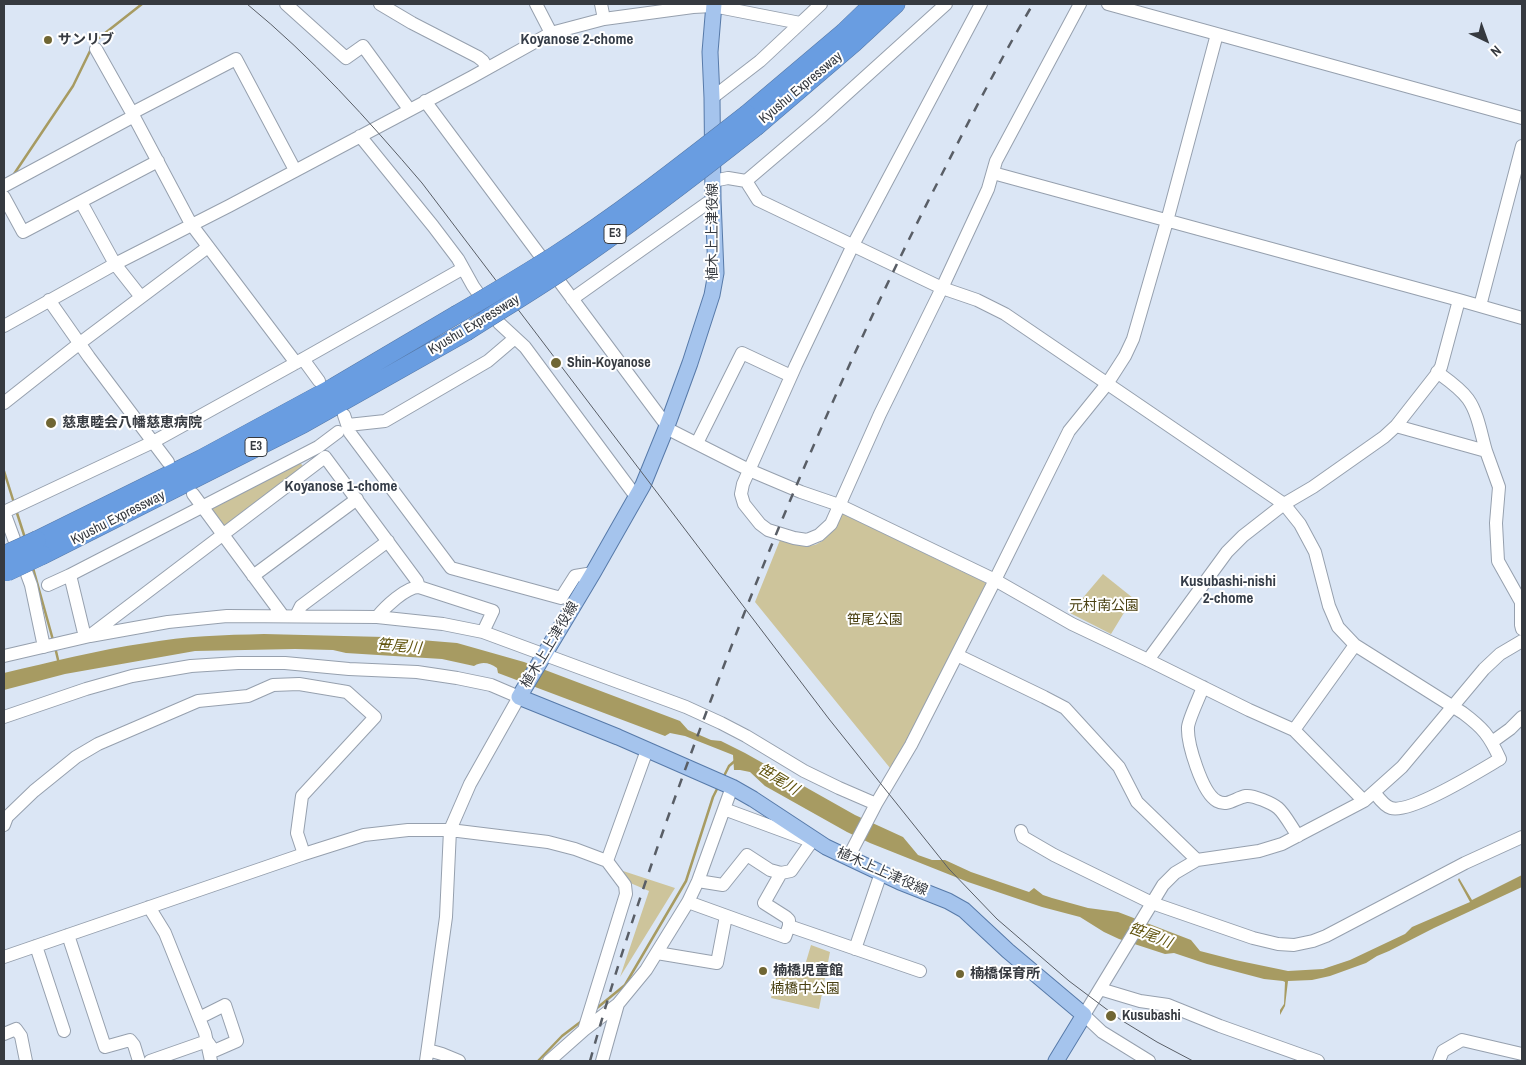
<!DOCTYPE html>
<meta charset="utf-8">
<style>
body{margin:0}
#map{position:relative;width:1526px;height:1065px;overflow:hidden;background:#dbe6f5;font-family:"Archivo Narrow",sans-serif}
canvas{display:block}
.frame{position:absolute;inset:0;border:5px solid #363a40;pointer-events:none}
.north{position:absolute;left:1461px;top:15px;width:50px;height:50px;-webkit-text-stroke:4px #fff;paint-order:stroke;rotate:138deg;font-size:14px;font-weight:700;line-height:20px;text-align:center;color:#363a40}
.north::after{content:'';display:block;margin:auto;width:18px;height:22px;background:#363a40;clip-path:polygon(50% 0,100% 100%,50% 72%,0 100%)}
</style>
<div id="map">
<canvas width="1526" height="1065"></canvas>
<div class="frame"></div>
<div class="north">N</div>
</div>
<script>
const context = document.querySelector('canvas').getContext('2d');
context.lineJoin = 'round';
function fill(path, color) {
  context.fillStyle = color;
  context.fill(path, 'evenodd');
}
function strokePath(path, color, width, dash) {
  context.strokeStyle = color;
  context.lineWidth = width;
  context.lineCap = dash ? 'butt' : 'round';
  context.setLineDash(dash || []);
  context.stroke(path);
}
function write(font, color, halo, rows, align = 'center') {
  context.font = font + ' "Archivo Narrow","Noto Sans JP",sans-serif';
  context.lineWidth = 4;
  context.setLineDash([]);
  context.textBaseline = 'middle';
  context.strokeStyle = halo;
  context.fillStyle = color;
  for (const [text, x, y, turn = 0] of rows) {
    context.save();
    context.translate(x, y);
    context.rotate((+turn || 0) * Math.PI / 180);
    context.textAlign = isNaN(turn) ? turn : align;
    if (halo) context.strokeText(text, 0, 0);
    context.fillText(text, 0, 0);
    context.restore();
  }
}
fill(new Path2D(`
 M 299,461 L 305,469 L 224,528 L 208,507 Z
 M 841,513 L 986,583 L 907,743 L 890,768 L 755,602 L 780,540 C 787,542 796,545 804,546 C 824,548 834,529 841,513 Z
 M 1103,574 L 1133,598 L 1111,634 L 1070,613 Z
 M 620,870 L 675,888 L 620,977 L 649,891 L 628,882 Z
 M 811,945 L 830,952 L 819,1009 L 771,998 L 779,966 L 803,972 Z`), '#cdc49b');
fill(new Path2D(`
 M 264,634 L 384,637 L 457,643 L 524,662 L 680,721 L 688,730 L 711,740 L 721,741 L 745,753 L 855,815 L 903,837 L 918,855 L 932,860 L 945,860 L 971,872 L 1029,892 L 1034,888 L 1043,895 L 1052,898 L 1088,908 L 1118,912 L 1191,940 L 1200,951 L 1235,960 L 1288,971 L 1323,969 L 1350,960 L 1405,934 L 1412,927 L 1470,902 L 1458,880 L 1459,878 L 1472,900 L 1522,875 L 1522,887 L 1434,928 L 1389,951 L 1377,956 L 1366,963 L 1330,976 L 1312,980 L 1288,981 L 1285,1006 L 1280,1015 L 1280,1010 L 1284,1004 L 1285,982 L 1283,981 L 1264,979 L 1207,964 L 1174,953 L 1165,954 L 1119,939 L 1104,932 L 1080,917 L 1042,907 L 968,882 L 870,843 L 847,832 L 765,786 L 750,772 L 740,770 L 734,770 L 733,755 L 685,736 L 670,733 L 665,736 L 498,673 L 497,668 C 489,663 483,661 474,666 L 442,659 L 346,653 L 333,650 L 295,649 L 195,651 L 65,674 L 4,690 L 4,673 C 51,662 98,650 146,643 C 185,636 224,635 264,634 Z`), '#a79b62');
strokePath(new Path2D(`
 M 94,44 L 95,41 L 142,4
 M 14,174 L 73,86 L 91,49
 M 4,471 L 14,503
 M 16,510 L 25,538
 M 33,568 L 53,640
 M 55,647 L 59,664
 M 723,778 L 729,766 L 736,760
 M 597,1008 L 625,985 L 686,881 L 713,797 L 718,787
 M 538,1061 L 562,1036 L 583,1020`), '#a79b62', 2.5);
const minor = new Path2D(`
 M 286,4 L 346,58 L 363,46 L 409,109
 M 380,4 L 412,23 L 478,57 L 483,61 L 487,68
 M 536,4 L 551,33
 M 601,4 L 604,19
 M 981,4 L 853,245 L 796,365 L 743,484 L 741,494 L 744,504 L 760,524 L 768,530 L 794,538 L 807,540 L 819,535 L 831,524 L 880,414 L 942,288 L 988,189 L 996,161 L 1080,4
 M 1108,4 L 1522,118
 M 96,49 L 132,113
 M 712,98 L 760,61 L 821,4
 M 425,101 L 667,426
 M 360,136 L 433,226 L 458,259 L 473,286 L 499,323 L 525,347 L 637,498
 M 295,170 L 236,59 L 132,113 L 191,224 L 296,363
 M 993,173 L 1459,300 L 1522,318
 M 713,181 L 728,178 L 746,181 L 758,200 L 942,288 L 977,300 L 1005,314 L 1284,504 L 1300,524 L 1315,552 L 1329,606 L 1338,627 L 1355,645 L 1463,713 C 1483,728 1489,735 1500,759 C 1481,770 1411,814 1391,808 C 1384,806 1378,797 1374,792
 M 746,181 L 820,118 L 946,4
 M 4,186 L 134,116
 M 4,197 L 23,232 L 158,161
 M 81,202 L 115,264 L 141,297
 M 572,299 L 713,199
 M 49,300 L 89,357 L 168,462
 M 1480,306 L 1522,146
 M 4,326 L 115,264 L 229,206 L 472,77 L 551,33 L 604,19 L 693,7 L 713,6 L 800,23
 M 303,359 L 319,381
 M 1437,372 C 1448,380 1460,388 1468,399 C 1478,413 1481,434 1486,451
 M 4,403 L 80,343 L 208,247
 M 344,415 L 350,433 L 451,568 L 561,598 L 575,576 L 593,573
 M 348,425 L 385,421 L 488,361 L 515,338
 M 1396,426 L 1486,451 L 1499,487 L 1496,523 L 1498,561 L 1521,602 L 1521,625 L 1522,629
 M 666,428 L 749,470 L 801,492 L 839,505 L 995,580 L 1072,624 L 1148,660 L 1249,710 L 1294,730 L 1364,801
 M 697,443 L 742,353 L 791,376
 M 193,494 L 283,616
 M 4,512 L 153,442 L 303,359 L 462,269
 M 4,512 L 31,585 L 44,647
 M 253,576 L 357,499
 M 48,585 L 70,575
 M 419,587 L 493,611 L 483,632
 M 296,616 L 301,606 L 388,541
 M 92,634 L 325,457 L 417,581 L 419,587 C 406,587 385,607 377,617
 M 85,637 L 70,575 L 318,447 L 338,432
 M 957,655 L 1044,697 L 1065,708 L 1119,767 L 1137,802 L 1197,860
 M 4,656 L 90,636 L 168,622 L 227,616 L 377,617 L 443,624 L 483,632 L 686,707 L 721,723 L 746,736 L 804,771 L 839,788 L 876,804
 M 1148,660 L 1227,552 L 1243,536 L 1284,504 L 1313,487 L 1384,437 L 1396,426 L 1436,375 L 1441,367 L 1459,300
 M 1203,687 C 1200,696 1189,718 1188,727 C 1187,743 1202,793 1217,801 C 1228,807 1235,798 1246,796 C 1253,795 1272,803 1278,808 C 1285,814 1292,828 1298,836
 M 4,717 L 86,689 L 132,676 L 191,666 L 238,663 L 285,663 L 349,669 L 417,672 L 457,678 L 491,685 L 519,697 L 470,784 L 450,830 L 446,917 L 426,1061
 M 1294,730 L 1355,645
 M 1492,742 L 1510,729 L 1522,717
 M 724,809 L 808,840
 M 4,825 L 7,817 L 34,791 L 76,757 L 98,744 L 198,701 L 248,696 L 273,685 L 299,684 L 347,692 L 375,717 L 302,796 L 297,833 L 304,854
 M 1021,831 L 1023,837 L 1054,855 L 1152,903 L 1253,938 L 1278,944 L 1294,945 L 1313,941 L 1326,936 L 1465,863 L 1522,837
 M 848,858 L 876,804 L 911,745 L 995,580 L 1069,431 L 1107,384 L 1125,356 L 1133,339 L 1167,221 L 1217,34
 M 607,861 L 647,750
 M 698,881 L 723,885 L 747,855 L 770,870 L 781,873
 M 688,902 L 785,937 L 789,926 L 920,971
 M 149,907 L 165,933 L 205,1033 L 211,1061
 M 789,926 L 789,920 L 786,917 L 764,903 L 781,873 L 791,871 L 812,841
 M 68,935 L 105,1047 L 130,1040 L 134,1045 L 139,1061
 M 36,946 L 64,1031
 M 855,949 L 881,873
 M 657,953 L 717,963 L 726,916
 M 4,957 L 304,854 L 364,835 L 408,830 L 450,830 L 548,842 L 575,849 L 607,861 L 625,885 L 626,894 L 584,1030
 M 1100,989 L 1140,1001 L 1168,1005 L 1220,1026 L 1318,1061
 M 4,1034 L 16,1029 L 21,1036 L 26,1061
 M 428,1050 L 442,1054 L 459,1061
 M 150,1061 L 207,1041 L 214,1051 L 237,1041 L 225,1005 L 199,1018
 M 549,1061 L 584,1030 L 618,1004 L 646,970 L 688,902 L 698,881 L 732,787
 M 602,1061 L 618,1004
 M 1149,1061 L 1102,1032 L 1084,1015 L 1163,885 L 1175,873 L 1197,860 L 1259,851 L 1282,844 L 1364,801 L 1402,767 L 1484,669 L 1500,654 L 1522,641
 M 1439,1061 L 1443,1051 L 1462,1040 L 1522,1054`);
const major = new Path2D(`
 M 714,4 L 710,52 L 712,98 L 713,199 L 716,273 L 712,295 L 690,363 L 667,426 L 643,485 L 593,573 L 519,697 L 618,737 L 732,787 L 753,799 L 826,847 L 900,882 L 948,901 L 964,910 L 1008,951 L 1084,1015 L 1056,1061`);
const highway = new Path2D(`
 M 747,114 L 844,32 L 873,4
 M 757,126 L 854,43 L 896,4
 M 37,540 L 201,459 L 334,387 L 456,315
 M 43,555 L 303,424 L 466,332`);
strokePath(minor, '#96a0ae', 14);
strokePath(major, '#577aa9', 17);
strokePath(highway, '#577aa9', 19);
strokePath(minor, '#fff', 12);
strokePath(major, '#a5c4ed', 15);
strokePath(highway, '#699de1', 18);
strokePath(new Path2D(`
 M 247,4 C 312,57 368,120 422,183 L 829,719 L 949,869 L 997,919 L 1069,981 L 1121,1020 L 1157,1042 L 1193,1061`), '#595e66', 1);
strokePath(new Path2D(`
 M 590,1061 C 627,928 674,797 723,668 C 788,498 860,333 943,172 C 972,115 1001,58 1033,4`), '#595e66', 2.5, [9, 9]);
const highwayBridge = new Path2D(`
 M 456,315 C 489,296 522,276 554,256 C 621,213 684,163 747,114
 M 466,332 C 499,311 532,291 565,269 C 631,224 694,176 757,126
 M 4,555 L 37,540
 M 7,572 L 43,555`);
strokePath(highwayBridge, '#577aa9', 19, []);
strokePath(highwayBridge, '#699de1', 18);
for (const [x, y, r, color] of [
 [48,40,5,"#706633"],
 [556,363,6,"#706633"],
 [51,423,6,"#706633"],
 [763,971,5,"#706633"],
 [960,974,5,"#706633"],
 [1111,1016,6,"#706633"]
]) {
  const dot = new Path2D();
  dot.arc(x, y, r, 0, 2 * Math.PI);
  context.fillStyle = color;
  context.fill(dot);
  strokePath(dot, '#fff', 2);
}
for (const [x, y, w] of [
 [615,234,22],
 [256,447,22]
]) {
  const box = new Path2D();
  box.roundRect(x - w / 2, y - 9.5, w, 19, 4);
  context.fillStyle = '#fff';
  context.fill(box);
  strokePath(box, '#363a40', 1);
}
write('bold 12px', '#363a40', null, [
 ["E3",615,234],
 ["E3",256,447]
]);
write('bold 14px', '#363a40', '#fff', [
 ["サンリブ",58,40],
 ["Shin-Koyanose",567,363],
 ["慈恵睦会八幡慈恵病院",62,423],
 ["楠橋児童館",773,971],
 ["楠橋保育所",970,974],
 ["Kusubashi",1122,1016]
], 'left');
write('14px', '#363a40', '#fff', [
 ["Kyushu Expressway",801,88,-40],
 ["植木上上津役線",713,232,-90],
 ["Kyushu Expressway",474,325,-31],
 ["Kyushu Expressway",118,518,-27],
 ["植木上上津役線",550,645,-59],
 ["植木上上津役線",882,872,24]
]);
write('14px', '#4a4113', '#fff', [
 ["元村南公園",1104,606],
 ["笹尾公園",875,620],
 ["楠橋中公園",805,989]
]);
write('bold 15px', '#353d48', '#fff', [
 ["Koyanose 2-chome",577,40],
 ["Koyanose 1-chome",341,487],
 ["Kusubashi-nishi",1228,582],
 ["2-chome",1228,599]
]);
write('italic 15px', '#635610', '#fff', [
 ["笹尾川",399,647,5],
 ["笹尾川",778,780,31],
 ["笹尾川",1150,936,21]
]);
</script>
